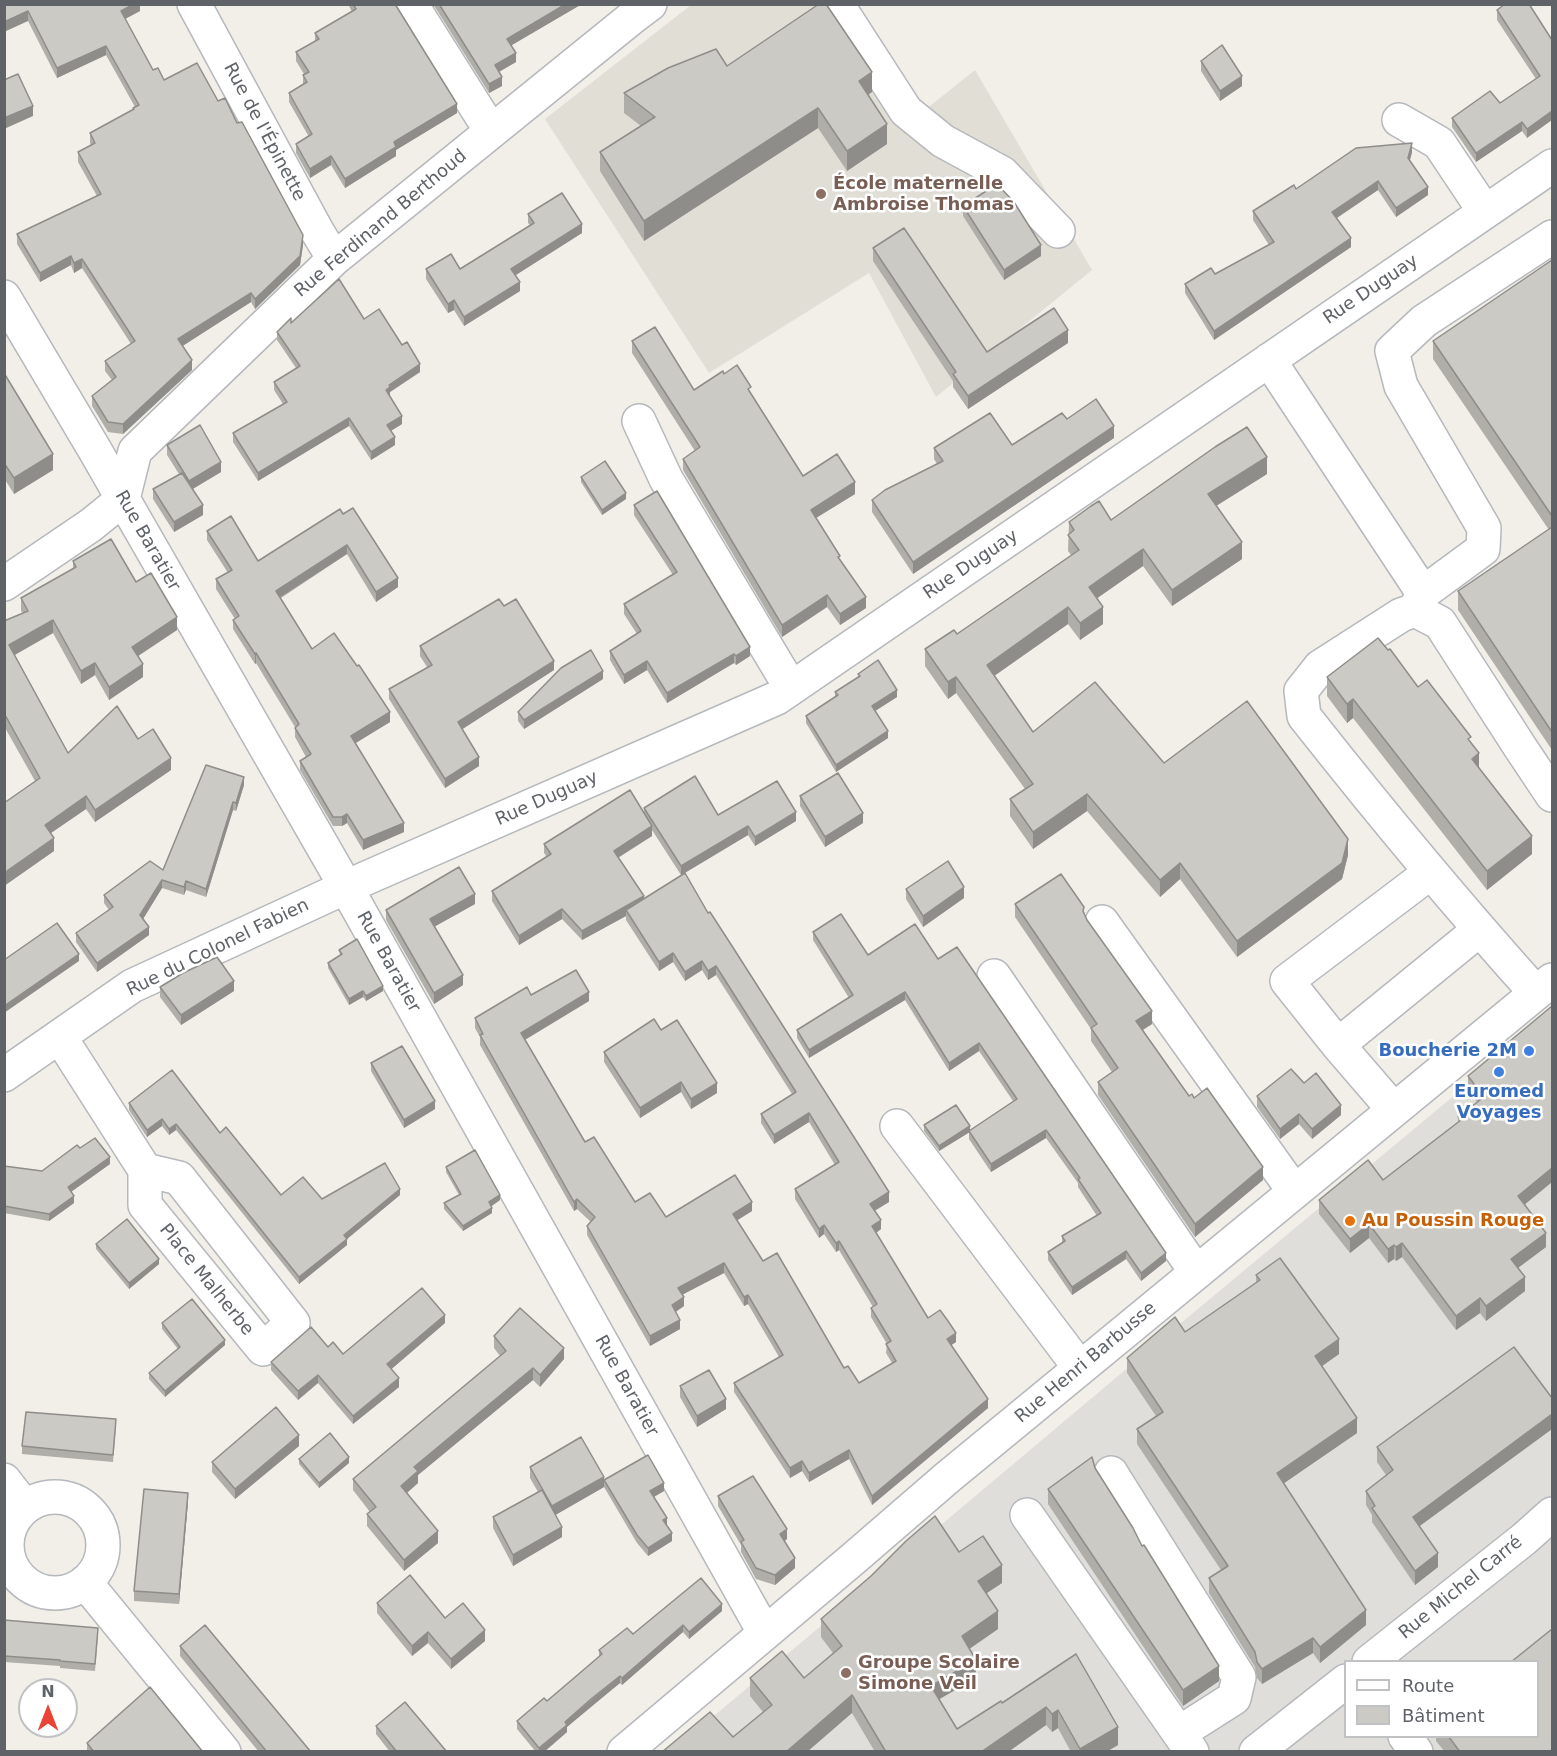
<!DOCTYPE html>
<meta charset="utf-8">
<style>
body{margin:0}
#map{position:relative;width:1557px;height:1756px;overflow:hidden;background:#f1efe8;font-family:"DejaVu Sans",sans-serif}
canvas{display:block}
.frame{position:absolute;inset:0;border:6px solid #5f6368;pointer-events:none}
.legend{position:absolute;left:1344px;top:1660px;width:195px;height:78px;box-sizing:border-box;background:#fff;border:2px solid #bfc1c3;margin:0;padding:8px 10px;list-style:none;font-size:18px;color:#5f6368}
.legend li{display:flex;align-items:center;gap:12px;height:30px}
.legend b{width:30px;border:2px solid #bfc1c3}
.north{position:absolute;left:18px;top:1678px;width:60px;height:60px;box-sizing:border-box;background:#fff;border:2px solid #bfc1c3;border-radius:50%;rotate:0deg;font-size:16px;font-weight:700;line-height:24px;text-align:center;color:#5f6368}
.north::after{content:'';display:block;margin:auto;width:21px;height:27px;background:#ea4335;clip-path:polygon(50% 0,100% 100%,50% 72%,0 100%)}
</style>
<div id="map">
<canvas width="1557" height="1756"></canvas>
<div class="frame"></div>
<ul class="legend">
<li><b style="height:8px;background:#fff"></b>Route</li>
<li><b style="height:16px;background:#cccac5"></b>Bâtiment</li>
</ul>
<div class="north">N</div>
</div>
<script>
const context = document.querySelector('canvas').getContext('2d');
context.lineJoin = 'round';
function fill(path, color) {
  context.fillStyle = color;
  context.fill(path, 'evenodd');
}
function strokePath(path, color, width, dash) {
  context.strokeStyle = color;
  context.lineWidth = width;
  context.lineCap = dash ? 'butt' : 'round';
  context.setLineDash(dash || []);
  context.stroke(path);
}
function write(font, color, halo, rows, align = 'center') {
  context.font = font + ' "DejaVu Sans",sans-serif';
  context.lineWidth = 5;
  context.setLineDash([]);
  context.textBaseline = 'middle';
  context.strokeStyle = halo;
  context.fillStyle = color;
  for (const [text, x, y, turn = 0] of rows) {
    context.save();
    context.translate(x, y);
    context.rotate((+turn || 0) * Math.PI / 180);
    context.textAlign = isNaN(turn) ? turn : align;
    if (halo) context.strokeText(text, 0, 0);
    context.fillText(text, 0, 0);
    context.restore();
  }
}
fill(new Path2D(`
 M 1552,1014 L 1552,1751 L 671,1752 L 1181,1323 ZM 1346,1662 L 1538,1662 L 1538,1736 L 1346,1736 Z`), '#e0deda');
fill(new Path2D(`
 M 691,5 L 853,5 L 920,114 L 975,70 L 1092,270 L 936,397 L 869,273 L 709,373 L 545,119 Z`), '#e1ded6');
const minor = new Path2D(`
 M 194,4 L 317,231 L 334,259
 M 411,4 L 491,131
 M 837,4 L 906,111 L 943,141 L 1002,173 L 1058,231
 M 1399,120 L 1439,143 L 1485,212
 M 4,297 L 96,452 L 346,887 L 764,1632
 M 1269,360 L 1423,593
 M 639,421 L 666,479 L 791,688
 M 4,584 L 91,525 L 123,499 L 135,451 L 334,259 L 634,16 L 650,4
 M 1415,610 L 1440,623 L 1520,747 L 1552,795
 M 1102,922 L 1294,1191
 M 994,976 L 1196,1272
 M 1536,993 C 1456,904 1379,811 1304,716 L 1301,691 L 1320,667 L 1401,615 L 1415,610 L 1423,593 L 1483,549 L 1484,528 L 1401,386 L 1392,351 L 1424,321 L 1552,237
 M 60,1037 L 145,1170 L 145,1205 L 263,1349 L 293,1323 L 179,1178 L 145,1170
 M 1338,1045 L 1479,930
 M 4,1075 L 132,986 L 346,887 L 777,698 L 1552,166
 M 1394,1110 L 1338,1045 L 1287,981 L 1431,872
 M 897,1126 L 1080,1368
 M 1111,1473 L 1239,1677 L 1234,1698 L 1179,1733
 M 4,1480 L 25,1507
 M7 1545a48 48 0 1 1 96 0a48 48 0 1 1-96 0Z
 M 1027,1515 L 1192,1752
 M 85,1582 L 224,1752
 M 1369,1662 L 1524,1539 L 1552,1514
 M 1405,1736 L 1416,1752
 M 624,1752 L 853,1559 L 948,1477 L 1552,980
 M 1256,1752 L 1346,1681`);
strokePath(minor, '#b5b8bc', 36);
strokePath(minor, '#fff', 33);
fill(new Path2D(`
 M 4,4 L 140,4 L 140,11 L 125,19 L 153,70 L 164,80 L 218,101 L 237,123 L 303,245 L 300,265 L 255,309 L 251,302 L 182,346 L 192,370 L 123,434 L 108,432 L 92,406 L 92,396 L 112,380 L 105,371 L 105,361 L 131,344 L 82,268 L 74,273 L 71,265 L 40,282 L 17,244 L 17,234 L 97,196 L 78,162 L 78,152 L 91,145 L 90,143 L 90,133 L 133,110 L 133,108 L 135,107 L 106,55 L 57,78 L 28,21 Z
 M 348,4 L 395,4 L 457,113 L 396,150 L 396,156 L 345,188 L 331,165 L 310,178 L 296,153 L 296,144 L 309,137 L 289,102 L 289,93 L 303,85 L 303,75 L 304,74 L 296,61 L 296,52 L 315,41 L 315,33 L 352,12 Z
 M 433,4 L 582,4 L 511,45 L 516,62 L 499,72 L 502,86 L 489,93 Z
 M 1497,10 L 1552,40 L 1527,138 L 1522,131 L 1476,162 L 1452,127 L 1452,118 L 1500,103 L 1536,79 L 1497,20 Z
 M 1201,61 L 1242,86 L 1220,101 L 1201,71 Z
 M 727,66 L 872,92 L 868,95 L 887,144 L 847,171 L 818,128 L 644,241 L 600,171 L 600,152 L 641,126 L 624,113 L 624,93 Z
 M 1412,152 L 1410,160 L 1428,195 L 1396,217 L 1378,190 L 1337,218 L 1351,247 L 1214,340 L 1185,293 L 1185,284 L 1215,274 L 1269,245 L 1253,220 L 1253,211 L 1296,189 Z
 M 963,206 L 1041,256 L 1004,280 L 963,216 Z
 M 528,214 L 582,233 L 516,275 L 520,291 L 464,326 L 454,310 L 448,313 L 426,279 L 426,269 L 460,269 L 530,225 L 528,223 Z
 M 873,248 L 987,352 L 1068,343 L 968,409 L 953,387 L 953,381 L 873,261 Z
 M 1552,261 L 1552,750 L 1458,610 L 1458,591 L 1549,530 L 1433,359 L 1433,341 Z
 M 364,319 L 402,345 L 420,372 L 390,392 L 390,395 L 389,396 L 402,424 L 391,431 L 395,445 L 371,460 L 349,426 L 258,481 L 233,442 L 233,433 L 283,404 L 274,390 L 274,382 L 296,368 L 277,340 L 277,332 L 291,322 Z
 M 632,341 L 694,390 L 724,374 L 751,394 L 803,476 L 855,494 L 816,518 L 840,560 L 866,608 L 840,625 L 827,607 L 782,637 L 683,470 L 683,459 L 695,451 L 632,353 Z
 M 4,373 L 53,470 L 14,494 L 4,478 Z
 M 1067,419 L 1114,438 L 913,574 L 872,512 L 872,500 L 937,464 L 934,459 L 934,448 L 1012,445 Z
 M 167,445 L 221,472 L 193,489 L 203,515 L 174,532 L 153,499 L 153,489 L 179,474 L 167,455 Z
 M 1267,474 L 1216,506 L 1242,559 L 1172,606 L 1143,566 L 1097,598 L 1103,624 L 1080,640 L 1068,624 L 994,676 L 1033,732 L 1164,763 L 1348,855 L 1342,879 L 1237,957 L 1180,879 L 1160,897 L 1087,811 L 1033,849 L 1010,816 L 1010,799 L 1025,789 L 956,693 L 948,699 L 925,666 L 925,649 L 957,634 L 1071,555 L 1068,551 L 1069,522 L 1111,520 Z
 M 581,477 L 626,499 L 602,515 L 581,482 Z
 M 634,505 L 750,656 L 736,665 L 734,663 L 667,703 L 647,670 L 624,684 L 610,660 L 610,651 L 637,634 L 624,614 L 624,604 L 673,575 L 634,515 Z
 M 340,509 L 398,587 L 376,602 L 347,554 L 281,598 L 312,649 L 390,722 L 355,743 L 404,832 L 363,850 L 347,823 L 342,826 L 333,826 L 300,770 L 300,761 L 306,757 L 295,737 L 295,727 L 256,663 L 255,664 L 233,629 L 233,620 L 235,619 L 216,589 L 216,579 L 228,573 L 207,540 L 207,531 L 258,561 Z
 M 73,561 L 136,582 L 177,630 L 138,656 L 143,677 L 109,700 L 95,675 L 81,684 L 53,633 L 15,655 L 68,753 L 138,739 L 171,770 L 95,822 L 86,809 L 51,833 L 54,851 L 4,886 L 4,803 L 35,781 L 4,726 L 4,621 L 23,613 L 21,611 L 21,598 L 73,569 Z
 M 504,606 L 554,670 L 462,729 L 479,766 L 445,788 L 389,699 L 389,689 L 427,667 L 420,656 L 420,646 Z
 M 858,674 L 897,697 L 875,711 L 888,738 L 836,772 L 806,723 L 806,716 L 835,697 L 835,692 L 858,678 Z
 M 1327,677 L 1418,687 L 1479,767 L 1532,854 L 1487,890 L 1353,718 L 1347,723 L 1327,696 Z
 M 603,679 L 524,729 L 518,721 L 518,712 Z
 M 244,785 L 236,811 L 233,810 L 206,897 L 186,890 L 184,895 L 162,888 L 143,919 L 149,935 L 97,972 L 76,942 L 76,933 L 109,910 L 104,903 L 104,895 L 163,870 Z
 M 800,796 L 863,823 L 825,847 L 800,806 Z
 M 644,808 L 718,815 L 796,821 L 755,846 L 748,835 L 685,873 L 708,913 L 889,1202 L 875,1211 L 881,1229 L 876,1233 L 928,1318 L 956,1342 L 951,1345 L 988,1408 L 872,1505 L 849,1459 L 809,1482 L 802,1471 L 790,1478 L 734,1392 L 734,1383 L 779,1357 L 748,1304 L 744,1306 L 724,1273 L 683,1294 L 684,1306 L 676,1312 L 680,1329 L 650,1346 L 587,1235 L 587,1226 L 591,1222 L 577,1209 L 574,1211 L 480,1045 L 480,1037 L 475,1028 L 475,1018 L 531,995 L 589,1001 L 525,1040 L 585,1142 L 635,1202 L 666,1217 L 752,1211 L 737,1220 L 763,1261 L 844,1368 L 859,1383 L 892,1363 L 886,1353 L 887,1344 L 871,1317 L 871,1308 L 873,1307 L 839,1250 L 836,1252 L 824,1234 L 819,1238 L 795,1199 L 795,1189 L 835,1165 L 809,1122 L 774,1144 L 761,1123 L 761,1114 L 792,1094 L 716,975 L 708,980 L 702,970 L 685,981 L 673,962 L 659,971 L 626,920 L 626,916 L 582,940 L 562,919 L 519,945 L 492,901 L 492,891 L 547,857 L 544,853 L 544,844 L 644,813 ZM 652,830 L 681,875 L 644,899 L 618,858 L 652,836 Z
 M 906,889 L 964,898 L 923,927 L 906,899 Z
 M 475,904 L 434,927 L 463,985 L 434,1004 L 386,920 L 386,910 Z
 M 1015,904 L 1084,912 L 1087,920 L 1152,1024 L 1143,1030 L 1189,1096 L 1194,1098 L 1263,1180 L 1195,1237 L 1098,1095 L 1098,1082 L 1112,1072 L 1091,1041 L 1091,1029 L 1015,917 Z
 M 813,932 L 868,955 L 938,959 L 1166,1261 L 1141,1281 L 1126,1259 L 1072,1295 L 1048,1260 L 1048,1252 L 1062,1243 L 1062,1236 L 1097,1216 L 1078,1187 L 1078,1183 L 1046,1138 L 991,1172 L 969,1139 L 969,1132 L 939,1151 L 924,1131 L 924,1125 L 970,1130 L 1013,1101 L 979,1051 L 949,1071 L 905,1000 L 809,1058 L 797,1038 L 797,1030 L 849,998 L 813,940 Z
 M 339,950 L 383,991 L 366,1001 L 363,997 L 349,1005 L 328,968 L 328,963 L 340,955 Z
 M 160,987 L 234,991 L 181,1025 L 160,997 Z
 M 661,1030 L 717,1093 L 691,1109 L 681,1092 L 640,1118 L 604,1062 L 604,1052 Z
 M 371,1063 L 435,1109 L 404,1128 L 371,1071 Z
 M 1468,1076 L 1552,1182 L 1525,1204 L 1546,1247 L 1518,1268 L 1525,1291 L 1486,1321 L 1480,1313 L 1456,1330 L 1402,1257 L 1396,1261 L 1394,1259 L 1388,1263 L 1369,1238 L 1350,1253 L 1319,1214 L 1319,1200 L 1383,1180 L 1458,1122 L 1458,1117 L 1477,1102 L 1468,1090 Z
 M 1304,1083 L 1341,1115 L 1312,1139 L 1299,1124 L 1280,1139 L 1257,1107 L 1257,1096 Z
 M 129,1103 L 220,1133 L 281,1195 L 322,1199 L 400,1195 L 347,1239 L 347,1245 L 299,1284 L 176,1130 L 169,1135 L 162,1126 L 147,1137 L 129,1110 Z
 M 80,1148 L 110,1164 L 71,1192 L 74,1203 L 49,1221 L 4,1213 L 4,1166 L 42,1171 Z
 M 446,1167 L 500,1200 L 491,1206 L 492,1213 L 463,1231 L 444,1209 L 444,1203 L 459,1195 L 446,1172 Z
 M 96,1244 L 159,1264 L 129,1289 L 96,1249 Z
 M 1256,1275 L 1339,1354 L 1322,1366 L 1357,1433 L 1284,1483 L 1366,1625 L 1320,1663 L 1313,1653 L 1262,1684 L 1257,1678 L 1255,1667 L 1209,1593 L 1209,1578 L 1221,1570 L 1137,1444 L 1137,1429 L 1156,1416 L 1127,1373 L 1127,1358 L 1185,1332 L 1256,1283 Z
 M 162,1323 L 225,1345 L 165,1397 L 149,1379 L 149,1373 L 178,1349 L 162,1329 Z
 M 445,1323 L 391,1369 L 399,1387 L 353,1424 L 318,1383 L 298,1400 L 271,1370 L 271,1362 L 328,1347 L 343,1354 Z
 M 494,1336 L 564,1359 L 540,1387 L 533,1380 L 418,1475 L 418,1483 L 407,1493 L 438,1543 L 404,1571 L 367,1526 L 367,1514 L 370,1512 L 353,1490 L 353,1479 L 500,1356 L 494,1348 Z
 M 680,1386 L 726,1409 L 697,1427 L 680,1397 Z
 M 116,1426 L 113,1462 L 22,1454 L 22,1446 Z
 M 1552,1429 L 1419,1526 L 1438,1567 L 1415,1585 L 1372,1522 L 1372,1515 L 1366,1505 L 1366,1491 L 1386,1475 L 1377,1462 L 1377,1447 Z
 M 299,1446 L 235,1499 L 212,1472 L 212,1462 Z
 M 299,1459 L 349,1463 L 319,1488 L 299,1464 Z
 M 530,1467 L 604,1480 L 664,1491 L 654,1497 L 667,1526 L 672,1541 L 648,1556 L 637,1543 L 604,1487 L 555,1515 L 562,1537 L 513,1566 L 493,1528 L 493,1517 L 538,1492 L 530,1478 Z
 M 1095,1468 L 1142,1546 L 1219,1681 L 1183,1706 L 1048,1504 L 1048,1489 Z
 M 718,1496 L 787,1539 L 785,1541 L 795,1568 L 775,1585 L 756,1579 L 741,1552 L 741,1545 L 718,1506 Z
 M 188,1502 L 179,1604 L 134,1601 L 134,1591 Z
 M 959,1552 L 1002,1583 L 986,1593 L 998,1629 L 969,1649 L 976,1678 L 939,1699 L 957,1729 L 1002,1703 L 1076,1654 L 1118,1745 L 1106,1752 L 1071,1752 L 1058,1728 L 1052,1732 L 1046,1725 L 1008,1752 L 875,1752 L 852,1713 L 733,1737 L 763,1712 L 750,1696 L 750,1678 L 804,1678 L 833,1653 L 821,1637 L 821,1619 Z
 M 377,1603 L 445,1618 L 485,1641 L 451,1669 L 428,1643 L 412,1656 L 377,1613 Z
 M 722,1611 L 689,1639 L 683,1632 L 622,1685 L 620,1683 L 591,1706 L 567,1727 L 567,1732 L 544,1752 L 536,1752 L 517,1729 L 517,1721 L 547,1701 L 599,1657 L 599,1650 L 633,1634 Z
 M 4,1620 L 98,1635 L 95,1671 L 60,1668 L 60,1666 L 4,1662 Z
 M 180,1646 L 311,1752 L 259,1752 L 180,1656 Z
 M 376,1726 L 447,1752 L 390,1752 L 376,1734 Z
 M 1436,1737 L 1538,1737 L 1552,1752 L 1445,1752 L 1436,1741 Z
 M 87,1743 L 203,1752 L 87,1752 Z`), '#afaea9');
fill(new Path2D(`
 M 134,4 L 140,4 L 140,11 L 121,21 L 121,11 Z
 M 566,4 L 582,4 L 507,48 L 507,39 Z
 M 28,11 L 28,21 L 4,32 L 4,22 Z
 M 106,46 L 106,55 L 57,78 L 57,68 Z
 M 516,53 L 516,62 L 495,74 L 495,65 Z
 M 872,72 L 872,92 L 859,101 L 859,81 Z
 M 1242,76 L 1242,86 L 1220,101 L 1220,91 Z
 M 502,77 L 502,86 L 489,93 L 489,84 Z
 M 457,104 L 457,113 L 396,150 L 396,156 L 345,188 L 345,179 L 394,142 Z
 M 33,106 L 33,116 L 4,129 L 4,118 Z
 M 818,108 L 818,128 L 644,241 L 644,221 Z
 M 1552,111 L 1552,120 L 1527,138 L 1527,129 Z
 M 1522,122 L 1522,131 L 1476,162 L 1476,153 Z
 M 887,124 L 887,144 L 847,171 L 847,151 Z
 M 1412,143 L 1412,152 L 1408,167 L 1408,158 Z
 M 331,156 L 331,165 L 310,178 L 310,169 Z
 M 1378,181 L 1378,190 L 1332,221 L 1332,212 Z
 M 1428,187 L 1428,195 L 1396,217 L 1396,208 Z
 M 582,224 L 582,233 L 511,278 L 511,269 Z
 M 303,235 L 303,245 L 300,265 L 255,309 L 255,299 Z
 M 1351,238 L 1351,247 L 1214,340 L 1214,331 Z
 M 1041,245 L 1041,256 L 1004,280 L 1004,270 Z
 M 71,256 L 71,265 L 40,282 L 40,273 Z
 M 82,259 L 82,268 L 74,273 L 74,263 Z
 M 520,282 L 520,291 L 464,326 L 464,317 Z
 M 251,293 L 251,302 L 178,349 L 178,339 Z
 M 454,300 L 454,310 L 448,313 L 448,304 Z
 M 1068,330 L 1068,343 L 968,409 L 968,396 Z
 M 192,360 L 192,370 L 123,434 L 123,424 Z
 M 420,364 L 420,372 L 390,392 L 390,395 L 386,398 L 386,390 L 389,385 Z
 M 402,416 L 402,424 L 387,433 L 387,425 Z
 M 349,418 L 349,426 L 258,481 L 258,473 Z
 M 1114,426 L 1114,438 L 913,574 L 913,562 Z
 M 395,437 L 395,445 L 371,460 L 371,452 Z
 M 53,454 L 53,470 L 14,494 L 14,478 Z
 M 1267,457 L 1267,474 L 1208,511 L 1208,494 Z
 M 221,462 L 221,472 L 189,491 L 189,481 Z
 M 855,482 L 855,494 L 811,521 L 811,510 Z
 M 626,493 L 626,499 L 602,515 L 602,510 Z
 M 203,505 L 203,515 L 174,532 L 174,522 Z
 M 1242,542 L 1242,559 L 1172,606 L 1172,590 Z
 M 347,545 L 347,554 L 276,600 L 276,591 Z
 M 1143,549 L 1143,566 L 1089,604 L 1089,587 Z
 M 398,578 L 398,587 L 376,602 L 376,592 Z
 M 827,595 L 827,607 L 782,637 L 782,625 Z
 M 866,597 L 866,608 L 840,625 L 840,614 Z
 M 1068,607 L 1068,624 L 987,681 L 987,665 Z
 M 1103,607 L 1103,624 L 1080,640 L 1080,623 Z
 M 177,617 L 177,630 L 132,660 L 132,647 Z
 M 53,620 L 53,633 L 9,658 L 9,645 Z
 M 750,647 L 750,656 L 736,665 L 736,656 Z
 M 256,653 L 256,663 L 255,664 L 255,654 Z
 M 734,654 L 734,663 L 667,703 L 667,693 Z
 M 554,661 L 554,670 L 458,732 L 458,722 Z
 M 647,661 L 647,670 L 624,684 L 624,675 Z
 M 95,663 L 95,675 L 81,684 L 81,671 Z
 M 143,664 L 143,677 L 109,700 L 109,687 Z
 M 603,671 L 603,679 L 524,729 L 524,720 Z
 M 956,677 L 956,693 L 948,699 L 948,682 Z
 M 897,690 L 897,697 L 872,713 L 872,706 Z
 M 1353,699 L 1353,718 L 1347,723 L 1347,704 Z
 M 390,712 L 390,722 L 351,746 L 351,736 Z
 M 888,731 L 888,738 L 836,772 L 836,765 Z
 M 1479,753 L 1479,772 L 1472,759 Z
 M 479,757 L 479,766 L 445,788 L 445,779 Z
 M 171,758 L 171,770 L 95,822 L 95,810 Z
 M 244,777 L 244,785 L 236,811 L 236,803 Z
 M 1087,794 L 1087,811 L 1033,849 L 1033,832 Z
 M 86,796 L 86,809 L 45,837 L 45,825 Z
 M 233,802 L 233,810 L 206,897 L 206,889 Z
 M 796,812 L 796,821 L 755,846 L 755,837 Z
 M 863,813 L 863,823 L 825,847 L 825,837 Z
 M 347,814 L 347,823 L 342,826 L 342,817 Z
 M 404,823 L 404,832 L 363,850 L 363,840 Z
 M 652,826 L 652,836 L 614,860 L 614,851 Z
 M 748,826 L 748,835 L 681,875 L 681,866 Z
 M 1532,836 L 1532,854 L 1487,890 L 1487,871 Z
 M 54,838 L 54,851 L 4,886 L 4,873 Z
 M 1348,839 L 1348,855 L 1342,879 L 1237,957 L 1237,941 Z
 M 1180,863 L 1180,879 L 1160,897 L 1160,880 Z
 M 162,880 L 162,888 L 140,924 L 140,915 Z
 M 186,881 L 186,890 L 184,895 L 184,887 Z
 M 964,887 L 964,898 L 923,927 L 923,916 Z
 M 475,894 L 475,904 L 430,929 L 430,919 Z
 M 644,896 L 644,906 L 626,910 L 626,916 L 582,940 L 582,931 Z
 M 562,909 L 562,919 L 519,945 L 519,936 Z
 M 149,927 L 149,935 L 97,972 L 97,963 Z
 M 673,953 L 673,962 L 659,971 L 659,962 Z
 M 79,954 L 79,961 L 4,1013 L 4,1006 Z
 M 702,961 L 702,970 L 685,981 L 685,972 Z
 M 716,966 L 716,975 L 708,980 L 708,971 Z
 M 463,975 L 463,985 L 434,1004 L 434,993 Z
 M 234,981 L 234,991 L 181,1025 L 181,1015 Z
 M 383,986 L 383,991 L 366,1001 L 366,996 Z
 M 363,991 L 363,997 L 349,1005 L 349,999 Z
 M 589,992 L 589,1001 L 521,1042 L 521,1033 Z
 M 905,992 L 905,1000 L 809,1058 L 809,1050 Z
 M 1152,1011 L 1152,1024 L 1136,1034 L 1136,1021 Z
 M 979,1043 L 979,1051 L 949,1071 L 949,1063 Z
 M 681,1082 L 681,1092 L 640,1118 L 640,1108 Z
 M 717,1083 L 717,1093 L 691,1109 L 691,1099 Z
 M 435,1101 L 435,1109 L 404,1128 L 404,1120 Z
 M 1341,1105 L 1341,1115 L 1312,1139 L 1312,1129 Z
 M 809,1113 L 809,1122 L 774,1144 L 774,1135 Z
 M 1299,1114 L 1299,1124 L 1280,1139 L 1280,1129 Z
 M 162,1119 L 162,1126 L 147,1137 L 147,1130 Z
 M 176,1124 L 176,1130 L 169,1135 L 169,1129 Z
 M 970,1126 L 970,1132 L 939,1151 L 939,1146 Z
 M 1046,1130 L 1046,1138 L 991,1172 L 991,1164 Z
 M 110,1157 L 110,1164 L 68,1194 L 68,1187 Z
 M 1263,1167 L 1263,1180 L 1195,1237 L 1195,1224 Z
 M 1552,1168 L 1552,1182 L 1518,1210 L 1518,1196 Z
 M 400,1189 L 400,1195 L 347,1239 L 347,1245 L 299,1284 L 299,1277 L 344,1235 Z
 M 889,1192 L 889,1202 L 870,1213 L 870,1204 Z
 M 500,1195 L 500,1200 L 489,1208 L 489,1202 Z
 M 74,1196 L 74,1203 L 49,1221 L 49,1214 Z
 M 577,1199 L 577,1209 L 574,1211 L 574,1202 Z
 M 752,1202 L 752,1211 L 733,1223 L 733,1214 Z
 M 492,1208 L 492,1213 L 463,1231 L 463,1226 Z
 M 881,1220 L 881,1229 L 872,1236 L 872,1226 Z
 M 1369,1224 L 1369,1238 L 1350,1253 L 1350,1239 Z
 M 824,1225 L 824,1234 L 819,1238 L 819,1229 Z
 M 1546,1233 L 1546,1247 L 1511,1273 L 1511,1259 Z
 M 839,1241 L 839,1250 L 836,1252 L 836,1243 Z
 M 1402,1243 L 1402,1257 L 1396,1261 L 1396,1247 Z
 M 1394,1245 L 1394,1259 L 1388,1263 L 1388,1249 Z
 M 1126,1251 L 1126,1259 L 1072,1295 L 1072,1287 Z
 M 1166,1253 L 1166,1261 L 1141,1281 L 1141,1273 Z
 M 159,1259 L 159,1264 L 129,1289 L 129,1283 Z
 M 724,1263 L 724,1273 L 678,1297 L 678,1288 Z
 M 1525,1277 L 1525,1291 L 1486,1321 L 1486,1306 Z
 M 748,1295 L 748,1304 L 744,1306 L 744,1297 Z
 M 684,1297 L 684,1306 L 672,1314 L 672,1305 Z
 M 1480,1298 L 1480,1313 L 1456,1330 L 1456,1316 Z
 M 445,1315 L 445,1323 L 387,1373 L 387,1364 Z
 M 680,1320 L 680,1329 L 650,1346 L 650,1336 Z
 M 956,1333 L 956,1342 L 947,1348 L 947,1339 Z
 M 1339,1339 L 1339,1354 L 1315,1371 L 1315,1356 Z
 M 225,1340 L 225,1345 L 165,1397 L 165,1391 Z
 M 564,1348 L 564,1359 L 540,1387 L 540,1375 Z
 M 533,1368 L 533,1380 L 418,1475 L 418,1483 L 401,1498 L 401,1486 L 414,1467 Z
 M 318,1375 L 318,1383 L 298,1400 L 298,1391 Z
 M 399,1378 L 399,1387 L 353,1424 L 353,1416 Z
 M 726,1399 L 726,1409 L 697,1427 L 697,1416 Z
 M 988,1399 L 988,1408 L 872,1505 L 872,1496 Z
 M 1552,1414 L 1552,1429 L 1413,1531 L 1413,1517 Z
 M 1357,1418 L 1357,1433 L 1277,1488 L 1277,1473 Z
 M 299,1435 L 299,1446 L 235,1499 L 235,1489 Z
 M 849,1450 L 849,1459 L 809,1482 L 809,1473 Z
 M 349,1457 L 349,1463 L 319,1488 L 319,1483 Z
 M 802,1461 L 802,1471 L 790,1478 L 790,1468 Z
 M 604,1477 L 604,1487 L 552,1517 L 552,1506 Z
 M 664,1483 L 664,1491 L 650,1499 L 650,1491 Z
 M 188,1493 L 188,1502 L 179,1604 L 179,1594 Z
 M 667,1518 L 667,1526 L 663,1520 Z
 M 562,1527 L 562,1537 L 513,1566 L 513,1555 Z
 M 787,1529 L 787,1539 L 780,1544 L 780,1534 Z
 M 438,1531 L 438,1543 L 404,1571 L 404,1560 Z
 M 672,1533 L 672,1541 L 648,1556 L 648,1548 Z
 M 1438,1553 L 1438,1567 L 1415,1585 L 1415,1571 Z
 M 795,1558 L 795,1568 L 775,1585 L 775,1575 Z
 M 1002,1565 L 1002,1583 L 978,1599 L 978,1581 Z
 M 722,1604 L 722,1611 L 689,1639 L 689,1632 Z
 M 1366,1610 L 1366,1625 L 1320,1663 L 1320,1647 Z
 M 998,1611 L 998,1629 L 962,1654 L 962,1636 Z
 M 683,1625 L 683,1632 L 622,1685 L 622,1678 Z
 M 485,1630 L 485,1641 L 451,1669 L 451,1659 Z
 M 428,1632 L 428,1643 L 412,1656 L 412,1646 Z
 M 1313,1638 L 1313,1653 L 1262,1684 L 1262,1669 Z
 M 976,1660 L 976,1678 L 931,1704 L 931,1686 Z
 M 1219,1666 L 1219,1681 L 1183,1706 L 1183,1690 Z
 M 620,1676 L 620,1683 L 567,1727 L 567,1732 L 544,1752 L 539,1752 L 539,1748 L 565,1722 Z
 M 852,1695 L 852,1713 L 807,1752 L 786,1752 Z
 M 1046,1707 L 1046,1725 L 1008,1752 L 981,1752 Z
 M 1058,1710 L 1058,1728 L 1052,1732 L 1052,1714 Z
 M 1118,1727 L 1118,1745 L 1106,1752 L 1080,1752 L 1080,1749 Z`), '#8f8d8a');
const building = new Path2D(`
 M 4,4 L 134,4 L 121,11 L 153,70 L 158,68 L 164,80 L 197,63 L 218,101 L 225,98 L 237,123 L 242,122 L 303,235 L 300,256 L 255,299 L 251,293 L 178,339 L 192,360 L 123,424 L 108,422 L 92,396 L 116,377 L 105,361 L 135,341 L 82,259 L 74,263 L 71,256 L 40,273 L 17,234 L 101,194 L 78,152 L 95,143 L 90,133 L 134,109 L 133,108 L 139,105 L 106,46 L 57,68 L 28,11 L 4,22 Z
 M 353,4 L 395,4 L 457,104 L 394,142 L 396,147 L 345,179 L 331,156 L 310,169 L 296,144 L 312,134 L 289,93 L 307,82 L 303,75 L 309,72 L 296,52 L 319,39 L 315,33 L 356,9 Z
 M 439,4 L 566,4 L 507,39 L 516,53 L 495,65 L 502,77 L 489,84 Z
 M 819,4 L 826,4 L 872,72 L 859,81 L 887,124 L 847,151 L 818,108 L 644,221 L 600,152 L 655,117 L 624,93 L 668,68 L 716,49 L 727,66 Z
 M 1505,4 L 1529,4 L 1552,40 L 1552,111 L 1527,129 L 1522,122 L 1476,153 L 1452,118 L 1490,91 L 1500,103 L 1540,76 L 1497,10 Z
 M 1222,45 L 1242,76 L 1220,91 L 1201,61 Z
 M 18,74 L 33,106 L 4,118 L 4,80 Z
 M 1412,143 L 1408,158 L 1428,187 L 1396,208 L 1378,181 L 1332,212 L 1351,238 L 1214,331 L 1185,284 L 1211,268 L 1215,274 L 1274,242 L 1253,211 L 1294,185 L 1296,189 L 1356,148 Z
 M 997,184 L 1014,202 L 1041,245 L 1004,270 L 963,206 Z
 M 562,193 L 582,224 L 511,269 L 520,282 L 464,317 L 454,300 L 448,304 L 426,269 L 451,254 L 460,269 L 534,223 L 528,214 Z
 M 904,228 L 987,352 L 1054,308 L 1068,330 L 968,396 L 953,374 L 956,372 L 873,248 Z
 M 1552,260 L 1552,516 L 1433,341 Z
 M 339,279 L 364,319 L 379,309 L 402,345 L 407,342 L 420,364 L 389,385 L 390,387 L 386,390 L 402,416 L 387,425 L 395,437 L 371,452 L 349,418 L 258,473 L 233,433 L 287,402 L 274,382 L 300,366 L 277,332 L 291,318 L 291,323 Z
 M 655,327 L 694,390 L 723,371 L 724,374 L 737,365 L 751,387 L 748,389 L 803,476 L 837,454 L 855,482 L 811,510 L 840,556 L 838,557 L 866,597 L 840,614 L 827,595 L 782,625 L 683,459 L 700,447 L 632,341 Z
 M 4,373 L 53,454 L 14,478 L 4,463 Z
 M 1096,399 L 1114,426 L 913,562 L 872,500 L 885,490 L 943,461 L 934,448 L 990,413 L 1012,445 L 1062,413 L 1067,419 Z
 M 200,425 L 221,462 L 189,481 L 167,445 Z
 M 1247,427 L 1267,457 L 1208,494 L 1242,542 L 1172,590 L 1143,549 L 1089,587 L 1103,607 L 1080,623 L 1068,607 L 987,665 L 1033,732 L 1095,682 L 1164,763 L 1247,701 L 1348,839 L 1342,863 L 1237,941 L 1180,863 L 1160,880 L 1087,794 L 1033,832 L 1010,799 L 1033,784 L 956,677 L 948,682 L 925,649 L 954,630 L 957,634 L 1079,550 L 1068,535 L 1074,530 L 1069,522 L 1091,506 L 1099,501 L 1111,520 L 1215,447 Z
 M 605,461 L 626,493 L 602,510 L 581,477 Z
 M 182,473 L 203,505 L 174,522 L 153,489 Z
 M 657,491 L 750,647 L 736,656 L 734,654 L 667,693 L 647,661 L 624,675 L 610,651 L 641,631 L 624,604 L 677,572 L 634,505 Z
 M 353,508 L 398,578 L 376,592 L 347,545 L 276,591 L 312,649 L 334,633 L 357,666 L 359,665 L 390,712 L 351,736 L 404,823 L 363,840 L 347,814 L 342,817 L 333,817 L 300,761 L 311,754 L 295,728 L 299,724 L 256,653 L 255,654 L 233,620 L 239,616 L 216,579 L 232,570 L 207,531 L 231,516 L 258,561 L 340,509 L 343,514 Z
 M 1552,527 L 1552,732 L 1458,591 Z
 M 111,539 L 136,582 L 151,573 L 177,617 L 132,647 L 143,664 L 109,687 L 95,663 L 81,671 L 53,620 L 9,645 L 68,753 L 117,706 L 138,739 L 153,729 L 171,758 L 95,810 L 86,796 L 45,825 L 54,838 L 4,873 L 4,803 L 40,778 L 4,713 L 4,621 L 28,611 L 21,598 L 76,567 L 73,561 Z
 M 499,599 L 504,606 L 516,599 L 554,661 L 458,722 L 479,757 L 445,779 L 389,689 L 432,665 L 420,646 Z
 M 1378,638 L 1388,650 L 1390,649 L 1418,687 L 1427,680 L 1471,737 L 1468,739 L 1479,753 L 1472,759 L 1532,836 L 1487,871 L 1353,699 L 1347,704 L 1327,677 Z
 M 591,650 L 603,671 L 524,720 L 518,712 L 561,668 Z
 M 878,660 L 897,690 L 872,706 L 888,731 L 836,765 L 806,716 L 838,695 L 835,692 L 860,676 L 858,674 Z
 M 206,765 L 244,777 L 236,803 L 233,802 L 206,889 L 186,881 L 184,887 L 162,880 L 140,915 L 149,927 L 97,963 L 76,933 L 113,907 L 104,895 L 150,861 L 163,870 Z
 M 838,773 L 863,813 L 825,837 L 800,796 Z
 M 695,776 L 718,815 L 777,781 L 796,812 L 755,837 L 748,826 L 681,866 L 644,808 Z
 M 630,790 L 652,826 L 614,851 L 644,896 L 582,931 L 562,909 L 519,936 L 492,891 L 551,854 L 544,844 Z
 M 948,861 L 964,887 L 923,916 L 906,889 Z
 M 459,867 L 475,894 L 430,919 L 463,975 L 434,993 L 386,910 Z
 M 685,873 L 708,913 L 710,912 L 732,946 L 889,1192 L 870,1204 L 881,1220 L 872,1226 L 928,1318 L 940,1310 L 948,1321 L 956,1333 L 947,1339 L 988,1399 L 872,1496 L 849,1450 L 809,1473 L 802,1461 L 790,1468 L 734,1383 L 783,1355 L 748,1295 L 744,1297 L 724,1263 L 678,1288 L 684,1297 L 672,1305 L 680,1320 L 650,1336 L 587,1226 L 595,1217 L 577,1199 L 574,1202 L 480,1035 L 483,1034 L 475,1018 L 527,987 L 531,995 L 576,970 L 589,992 L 521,1033 L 585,1142 L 594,1137 L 635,1202 L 650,1193 L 666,1217 L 735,1175 L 752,1202 L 733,1214 L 763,1261 L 777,1253 L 844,1368 L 848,1366 L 859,1383 L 896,1361 L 886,1344 L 891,1341 L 871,1308 L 877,1304 L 839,1241 L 836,1243 L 824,1225 L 819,1229 L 795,1189 L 839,1162 L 809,1113 L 774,1135 L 761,1114 L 796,1092 L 716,966 L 708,971 L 702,961 L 685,972 L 673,953 L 659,962 L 626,910 Z
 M 1061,874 L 1084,907 L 1083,911 L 1087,920 L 1152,1011 L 1136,1021 L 1189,1096 L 1192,1094 L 1194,1098 L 1207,1088 L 1263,1167 L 1195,1224 L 1098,1082 L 1118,1068 L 1091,1028 L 1097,1024 L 1015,904 Z
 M 841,914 L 868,955 L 915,924 L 938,959 L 957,947 L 1166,1253 L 1141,1273 L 1126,1251 L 1072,1287 L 1048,1252 L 1065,1241 L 1062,1236 L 1101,1213 L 1078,1179 L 1080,1178 L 1046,1130 L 991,1164 L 969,1131 L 1017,1099 L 979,1043 L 949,1063 L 905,992 L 809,1050 L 797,1030 L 853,995 L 813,932 Z
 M 57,923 L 79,954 L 4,1006 L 4,960 Z
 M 357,939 L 383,986 L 366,996 L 363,991 L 349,999 L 328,963 L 342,954 L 339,950 Z
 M 217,957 L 234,981 L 181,1015 L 160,987 L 183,973 Z
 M 1552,1006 L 1552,1168 L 1518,1196 L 1546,1233 L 1511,1259 L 1525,1277 L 1486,1306 L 1480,1298 L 1456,1316 L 1402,1243 L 1396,1247 L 1394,1245 L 1388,1249 L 1369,1224 L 1350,1239 L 1319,1200 L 1368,1160 L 1383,1180 L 1461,1120 L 1458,1117 L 1484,1097 L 1468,1076 Z
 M 654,1019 L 661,1030 L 677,1020 L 717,1083 L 691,1099 L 681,1082 L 640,1108 L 604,1052 Z
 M 402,1046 L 435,1101 L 404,1120 L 371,1063 Z
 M 1291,1069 L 1304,1083 L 1316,1073 L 1341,1105 L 1312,1129 L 1299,1114 L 1280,1129 L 1257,1096 Z
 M 172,1070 L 220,1133 L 226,1127 L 281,1195 L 303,1177 L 322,1199 L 385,1163 L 400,1189 L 344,1235 L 347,1239 L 299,1277 L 176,1124 L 169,1129 L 162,1119 L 147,1130 L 129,1103 Z
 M 956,1105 L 970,1126 L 939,1146 L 924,1125 Z
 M 95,1138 L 110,1157 L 68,1187 L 74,1196 L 49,1214 L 4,1206 L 4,1166 L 42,1171 L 77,1145 L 80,1148 Z
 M 475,1150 L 500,1195 L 489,1202 L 492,1208 L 463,1226 L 444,1203 L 461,1194 L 446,1167 Z
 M 127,1219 L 159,1259 L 129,1283 L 96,1244 Z
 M 1280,1258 L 1339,1339 L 1315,1356 L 1357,1418 L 1277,1473 L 1366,1610 L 1320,1647 L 1313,1638 L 1262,1669 L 1257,1662 L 1255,1652 L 1209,1578 L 1228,1566 L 1137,1429 L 1163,1412 L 1127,1358 L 1175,1317 L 1185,1332 L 1260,1280 L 1256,1275 Z
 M 422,1288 L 445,1315 L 387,1364 L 399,1378 L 353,1416 L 318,1375 L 298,1391 L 271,1362 L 311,1327 L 328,1347 L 333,1342 L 343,1354 Z
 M 192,1299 L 225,1340 L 165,1391 L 149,1373 L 180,1347 L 162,1323 Z
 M 520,1308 L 564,1348 L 540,1375 L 533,1368 L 414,1467 L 418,1471 L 401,1486 L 438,1531 L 404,1560 L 367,1514 L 376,1507 L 353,1479 L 506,1351 L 494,1336 Z
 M 1514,1347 L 1552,1398 L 1552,1414 L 1413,1517 L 1438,1553 L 1415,1571 L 1372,1508 L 1375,1506 L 1366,1491 L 1393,1470 L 1377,1447 Z
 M 709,1370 L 726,1399 L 697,1416 L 680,1386 Z
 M 276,1407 L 299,1435 L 235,1489 L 212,1462 Z
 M 26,1412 L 116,1419 L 113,1455 L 22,1446 Z
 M 330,1433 L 349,1457 L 319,1483 L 299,1459 Z
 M 581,1437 L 604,1477 L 552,1506 L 530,1467 Z
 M 648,1455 L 664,1483 L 650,1491 L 667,1518 L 663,1520 L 672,1533 L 648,1548 L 637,1535 L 604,1480 Z
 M 1092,1457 L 1095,1468 L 1133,1528 L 1142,1546 L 1144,1545 L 1219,1666 L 1183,1690 L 1048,1489 Z
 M 753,1476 L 787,1529 L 780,1534 L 795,1558 L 775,1575 L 756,1568 L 741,1542 L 744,1540 L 718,1496 Z
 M 144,1489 L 188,1493 L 179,1594 L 134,1591 Z
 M 542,1490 L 562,1527 L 513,1555 L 493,1517 Z
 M 935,1516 L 959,1552 L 983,1536 L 1002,1565 L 978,1581 L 998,1611 L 962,1636 L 976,1660 L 931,1686 L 957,1729 L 1001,1701 L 1002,1703 L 1076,1654 L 1118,1727 L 1080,1749 L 1058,1710 L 1052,1714 L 1046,1707 L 981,1752 L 886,1752 L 852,1695 L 786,1752 L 662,1752 L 710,1712 L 733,1737 L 772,1705 L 750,1678 L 782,1651 L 804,1678 L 842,1646 L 821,1619 L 871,1576 L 906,1541 Z
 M 410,1575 L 445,1618 L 463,1603 L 485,1630 L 451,1659 L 428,1632 L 412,1646 L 377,1603 Z
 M 701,1578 L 722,1604 L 689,1632 L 683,1625 L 622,1678 L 620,1676 L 591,1699 L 565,1722 L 567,1725 L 539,1748 L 517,1721 L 544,1698 L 547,1701 L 574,1678 L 602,1654 L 599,1650 L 627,1628 L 633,1634 Z
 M 4,1620 L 98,1628 L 95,1664 L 60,1661 L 60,1660 L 4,1656 Z
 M 205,1625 L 311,1752 L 267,1752 L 180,1646 Z
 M 1552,1629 L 1552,1752 L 1460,1752 L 1449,1737 L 1538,1737 L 1538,1662 L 1511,1662 Z
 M 150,1687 L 203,1752 L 94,1752 L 87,1743 Z
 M 405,1702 L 447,1752 L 397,1752 L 376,1726 Z`);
fill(building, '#cccac5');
strokePath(building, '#8f8d8a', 1.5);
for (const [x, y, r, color] of [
 [821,194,6,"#8d6e63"],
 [1529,1051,6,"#3f7fe0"],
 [1499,1072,6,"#3f7fe0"],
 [1350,1221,6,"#e8710a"],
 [846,1673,6,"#8d6e63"]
]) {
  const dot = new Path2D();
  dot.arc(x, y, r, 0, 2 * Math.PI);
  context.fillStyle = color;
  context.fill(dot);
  strokePath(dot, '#fff', 2);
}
write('18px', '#5f6368', '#fff', [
 ["Rue de l'Épinette",264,132,62],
 ["Rue Ferdinand Berthoud",381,224,-40],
 ["Rue Duguay",1371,290,-34],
 ["Rue Baratier",147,541,60],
 ["Rue Duguay",971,565,-34],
 ["Rue Duguay",547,799,-24],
 ["Rue du Colonel Fabien",218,948,-26],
 ["Rue Baratier",388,962,61],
 ["Place Malherbe",206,1280,51],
 ["Rue Henri Barbusse",1086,1363,-40],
 ["Rue Baratier",626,1386,61],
 ["Rue Michel Carré",1461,1588,-39]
]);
write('bold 18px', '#785e54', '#fff', [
 ["École maternelle",833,184],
 ["Ambroise Thomas",833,205],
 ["Groupe Scolaire",858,1663],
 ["Simone Veil",858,1684]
], 'left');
write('bold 18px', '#366cbe', '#fff', [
 ["Boucherie 2M",1517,1051],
 ["Euromed",1499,1092,"center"],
 ["Voyages",1499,1113,"center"]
], 'right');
write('bold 18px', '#c56008', '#fff', [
 ["Au Poussin Rouge",1362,1221]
], 'left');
</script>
